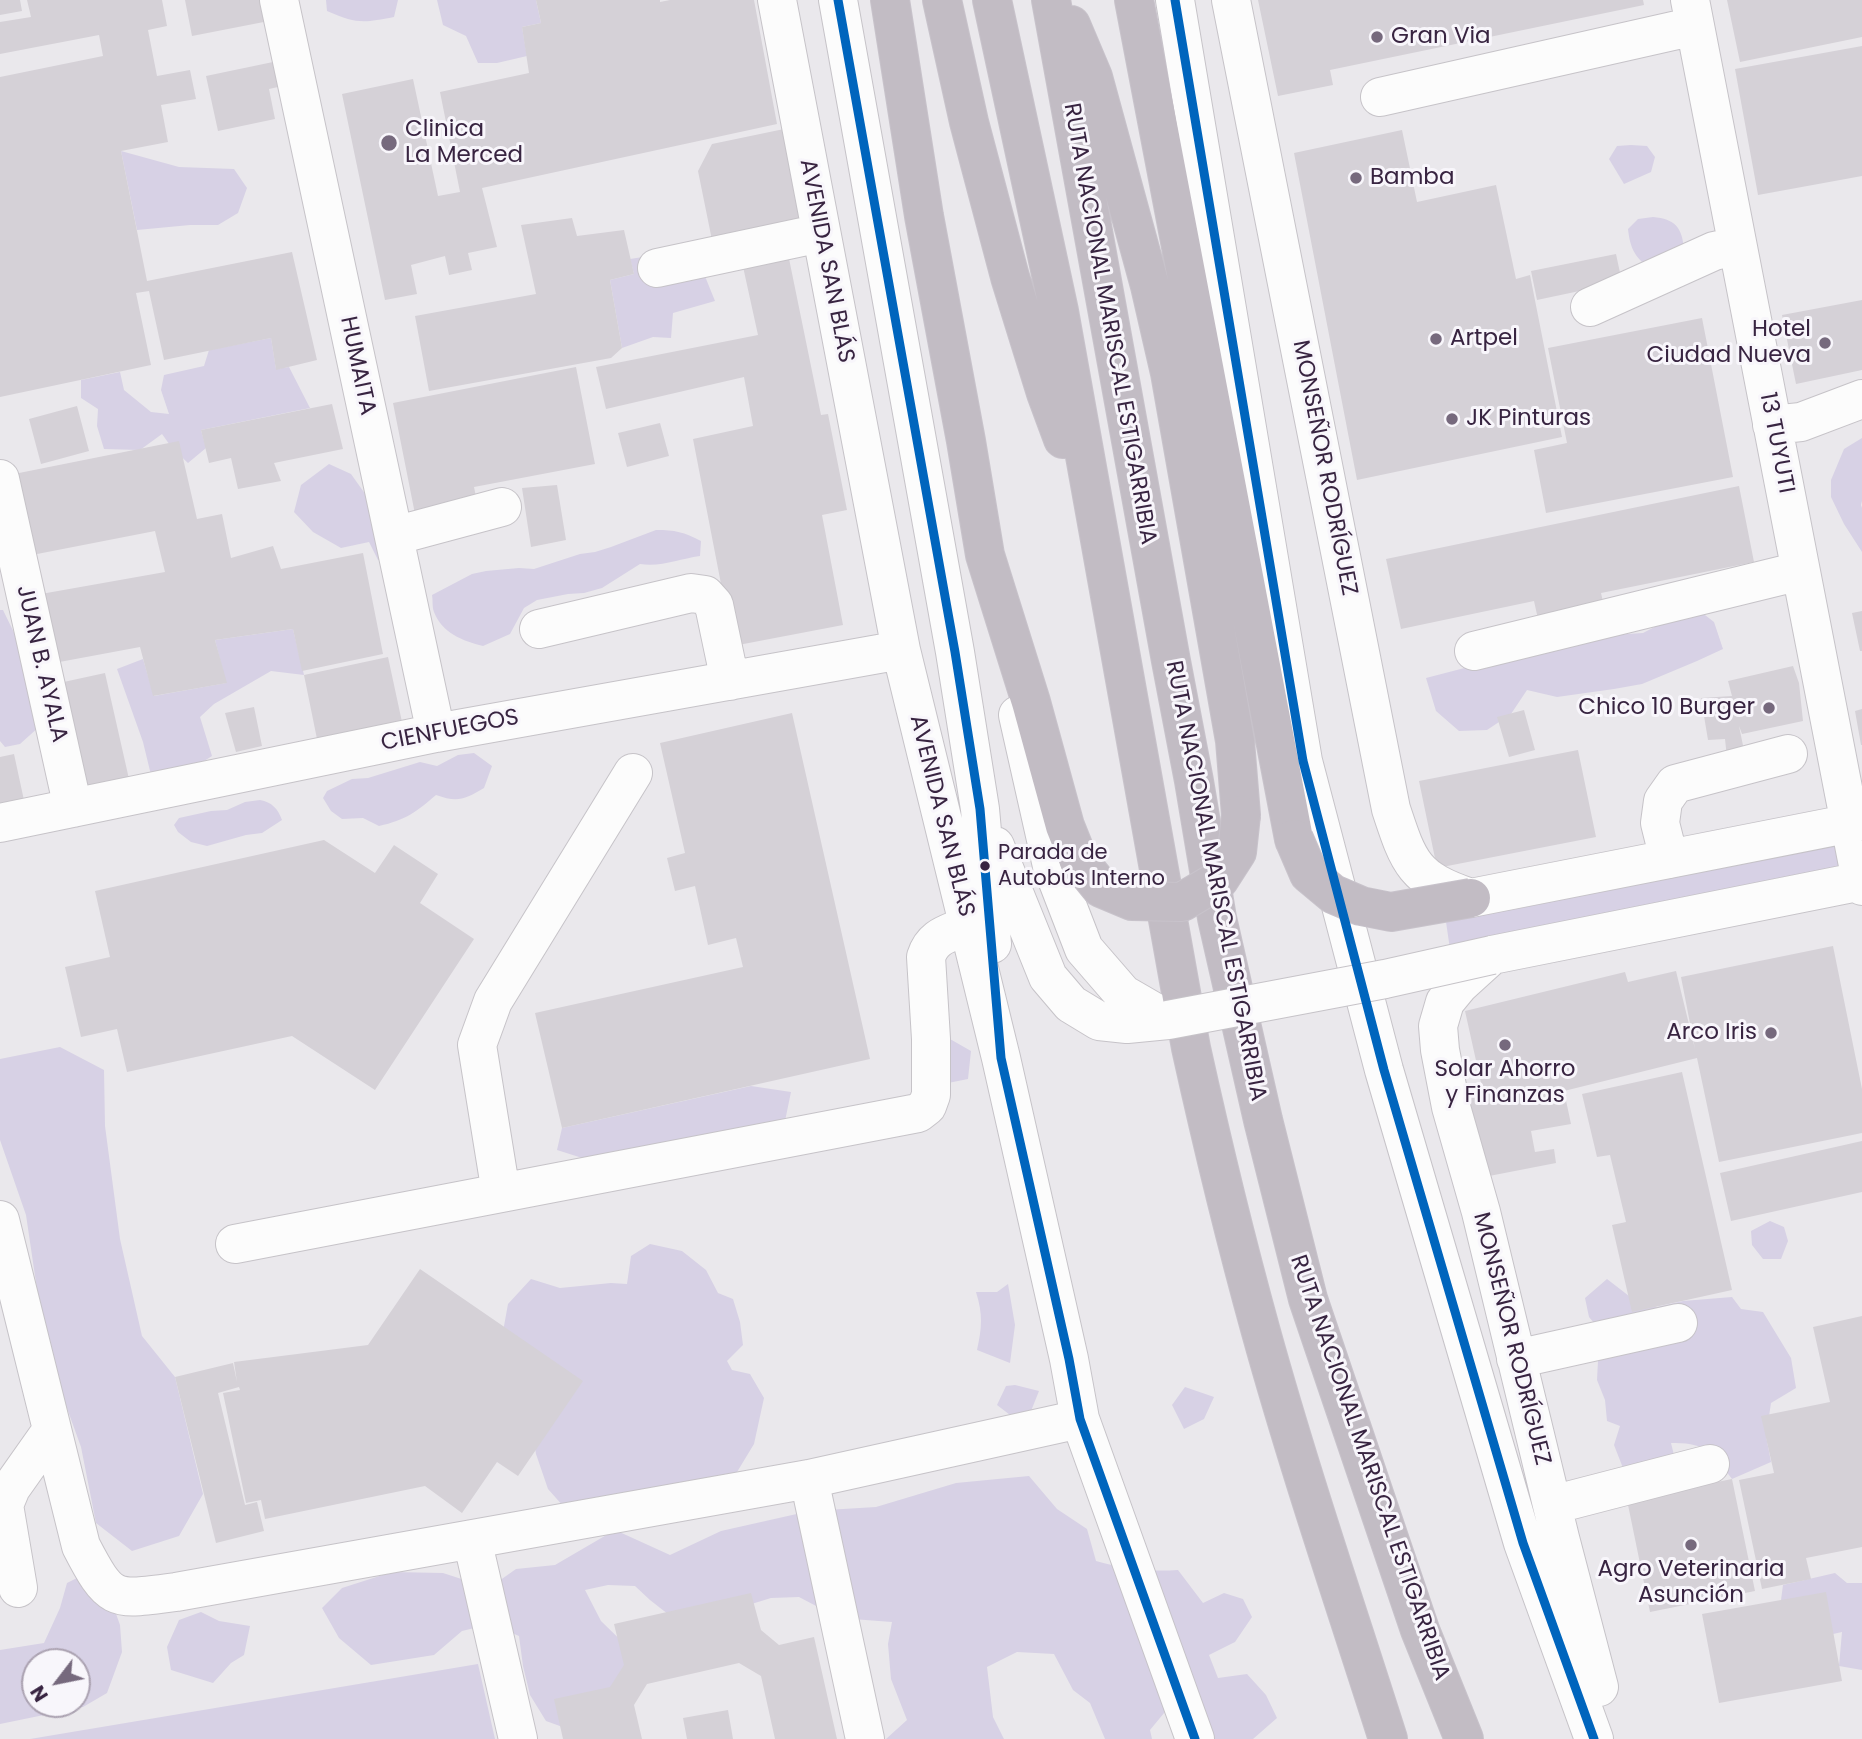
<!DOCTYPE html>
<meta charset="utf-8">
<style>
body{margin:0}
#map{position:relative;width:1862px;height:1739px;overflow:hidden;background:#eae8ec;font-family:Poppins,sans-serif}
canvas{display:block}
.north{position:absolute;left:21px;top:1648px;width:70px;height:70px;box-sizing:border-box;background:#f8f6fb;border:2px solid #aba2b1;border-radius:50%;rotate:238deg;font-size:19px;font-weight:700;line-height:28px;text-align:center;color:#382441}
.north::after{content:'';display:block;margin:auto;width:24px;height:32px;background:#76697d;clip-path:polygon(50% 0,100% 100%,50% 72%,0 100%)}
</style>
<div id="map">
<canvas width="1862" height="1739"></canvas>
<div class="north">N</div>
</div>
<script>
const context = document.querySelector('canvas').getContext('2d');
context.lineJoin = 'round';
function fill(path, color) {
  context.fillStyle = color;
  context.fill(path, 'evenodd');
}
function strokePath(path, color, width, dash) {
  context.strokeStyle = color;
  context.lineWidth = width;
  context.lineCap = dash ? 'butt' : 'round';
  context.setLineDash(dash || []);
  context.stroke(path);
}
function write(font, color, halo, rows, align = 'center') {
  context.font = font + ' Poppins,sans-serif';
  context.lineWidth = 6;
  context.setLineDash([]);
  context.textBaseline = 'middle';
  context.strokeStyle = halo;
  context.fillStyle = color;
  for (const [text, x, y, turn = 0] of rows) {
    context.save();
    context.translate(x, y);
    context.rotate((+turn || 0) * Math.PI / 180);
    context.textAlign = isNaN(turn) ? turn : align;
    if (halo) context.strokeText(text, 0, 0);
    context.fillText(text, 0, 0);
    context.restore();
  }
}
fill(new Path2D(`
 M 326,0 L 398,0 L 394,17 C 363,23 357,24 327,11 Z
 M 437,0 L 536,0 L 541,23 L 522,27 L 527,56 L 497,63 L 478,63 L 466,36 L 443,25 Z
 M 1631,145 L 1647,146 L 1655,157 L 1651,172 L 1624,184 L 1609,159 L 1617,146 Z
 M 121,151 L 179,167 L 234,169 L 247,188 L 238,213 L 218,225 L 190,225 L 137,230 Z
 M 1653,217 C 1675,219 1682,227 1684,249 L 1648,267 C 1634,256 1630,247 1628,229 L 1638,219 Z
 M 694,249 L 715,301 L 673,313 L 671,338 L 653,337 L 622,348 L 610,280 L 634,274 L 630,259 Z
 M 271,338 L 276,369 L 289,367 L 310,408 L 201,430 L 206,448 L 188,463 L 172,448 L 162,434 L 140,450 L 104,449 L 97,426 L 98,409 L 81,398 L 81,380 L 120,372 L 124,390 L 151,412 L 169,414 L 161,390 L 164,375 L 204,366 L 209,350 Z
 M 1862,438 L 1862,501 L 1861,505 L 1862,508 L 1862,552 L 1844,524 L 1831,497 L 1831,480 L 1844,449 Z
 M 329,464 L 351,474 L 373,505 L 408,564 L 378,560 L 369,542 L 341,548 L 313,532 L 294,512 L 301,485 Z
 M 656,530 C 675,530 684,532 701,541 L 700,556 C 679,559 662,567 640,564 L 602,588 L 584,593 L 568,594 L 537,600 L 524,608 L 510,634 L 483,646 C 463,641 442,633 434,612 C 432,607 433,600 432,595 L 472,574 L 486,571 L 519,568 L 534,569 L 580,554 L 595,552 L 611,547 Z
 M 1692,605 L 1714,622 L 1723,649 L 1697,661 L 1642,684 L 1614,689 L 1557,697 L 1527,690 L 1511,714 L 1487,730 L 1459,731 L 1436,711 L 1426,678 L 1553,645 L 1584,644 L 1612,635 L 1643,633 L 1668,620 Z
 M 0,610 L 3,610 L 21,647 L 40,726 L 20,744 L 5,747 L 0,741 Z
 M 293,629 L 304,675 L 271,671 L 214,704 L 200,717 L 212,756 L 187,772 L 151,775 L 143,742 L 117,669 L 143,659 L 154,696 L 226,683 L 215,640 Z
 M 474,753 L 492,766 L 484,788 C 465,799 458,803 436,795 C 416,812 406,820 379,826 L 363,818 L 342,819 L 331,811 L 323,798 L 327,791 L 352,779 L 368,778 L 420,762 L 437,766 L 458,755 Z
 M 260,800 C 272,802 278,809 282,820 L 262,833 L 246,835 L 207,846 L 191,842 L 178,832 L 174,825 L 179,818 L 211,811 L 227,810 L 245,802 Z
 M 1844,831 L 1853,873 L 1451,956 L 1445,915 Z
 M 950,1039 L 971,1051 L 968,1079 L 948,1083 Z
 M 60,1047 L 104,1070 L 105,1126 L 120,1239 L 142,1336 L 175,1377 L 203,1494 L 179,1536 L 132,1551 L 96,1523 L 81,1447 L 46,1350 L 26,1215 L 0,1140 L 0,1059 Z
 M 751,1086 L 791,1092 L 785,1121 L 598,1163 L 557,1150 L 562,1128 Z
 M 1770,1221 L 1784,1227 L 1788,1241 L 1781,1259 L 1763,1259 L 1752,1245 L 1751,1231 Z
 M 650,1244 L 682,1251 L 706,1270 L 718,1293 L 733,1299 L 740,1322 L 743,1345 L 727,1361 L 732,1370 L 750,1374 L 764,1398 L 754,1444 L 734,1477 L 564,1507 L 548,1489 L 536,1454 L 530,1418 L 502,1337 L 508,1304 L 531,1279 L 560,1288 L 611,1283 L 627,1284 L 631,1256 Z
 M 1607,1279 L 1629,1296 L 1657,1307 L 1683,1301 L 1732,1297 L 1741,1309 L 1763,1312 L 1791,1358 L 1796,1388 L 1771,1403 L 1766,1436 L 1771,1462 L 1732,1479 C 1713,1453 1706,1442 1671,1443 L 1676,1463 L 1623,1468 L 1614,1445 L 1620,1426 L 1607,1421 L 1605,1400 L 1597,1380 L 1598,1361 L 1605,1336 L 1589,1317 L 1585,1298 Z
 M 1008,1284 L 1015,1325 L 1010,1363 L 977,1350 C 982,1328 983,1314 976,1292 L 997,1292 Z
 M 1015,1385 L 1039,1391 L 1031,1411 L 1014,1418 L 997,1405 L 1006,1386 Z
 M 1185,1387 L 1214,1397 L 1204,1419 L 1184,1429 L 1172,1405 Z
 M 1029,1476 L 1057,1509 L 1087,1529 L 1096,1561 C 1124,1569 1150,1572 1178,1570 L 1203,1603 L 1224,1593 L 1243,1599 L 1252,1617 L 1235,1642 L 1209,1655 L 1218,1678 L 1247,1674 L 1266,1695 L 1277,1718 L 1253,1739 L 1209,1739 L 1169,1707 L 1150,1730 L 1152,1739 L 1105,1739 L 1090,1703 L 1073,1690 L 1054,1654 L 1017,1652 L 987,1667 L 993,1717 L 1004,1739 L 886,1739 L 907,1720 L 891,1679 L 888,1644 L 892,1622 L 839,1618 L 799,1597 L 771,1598 L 732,1610 L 687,1629 L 650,1600 L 635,1586 L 608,1585 L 585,1590 L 601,1621 L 644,1663 L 582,1734 L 546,1721 L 530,1695 L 523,1666 L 519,1636 L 491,1624 L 462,1631 L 434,1655 L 371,1665 L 339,1638 L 322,1608 L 342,1588 L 392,1572 L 443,1573 L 489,1588 L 516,1569 L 555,1565 L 615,1530 L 670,1555 L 721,1531 L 810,1511 L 876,1507 L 956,1483 Z
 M 1835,1573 L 1847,1583 L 1862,1583 L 1862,1670 L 1839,1666 L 1842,1632 L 1820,1637 L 1781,1600 L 1783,1585 Z
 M 85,1574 L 109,1594 L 120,1625 L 122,1652 L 107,1693 L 83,1707 L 0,1724 L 0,1650 L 44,1643 L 60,1608 L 67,1583 ZM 35,1662 L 77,1662 L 77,1704 L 35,1704 Z
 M 201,1612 L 219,1621 L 250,1626 L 244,1655 L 231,1663 L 213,1683 L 171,1670 L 167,1647 L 179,1620 Z
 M 478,1664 L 495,1739 L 30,1739 Z`), '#d7d1e5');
fill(new Path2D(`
 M 0,0 L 20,0 L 22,11 L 0,15 Z
 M 27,0 L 162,0 L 167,26 L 148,30 L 157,76 L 190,70 L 196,99 L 161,105 L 168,142 L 121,151 L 147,281 L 292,252 L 317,360 L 276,370 L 271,338 L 164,360 L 149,291 L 136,293 L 151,365 L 0,397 L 0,77 L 103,56 L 99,35 L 0,54 L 0,22 L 31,17 Z
 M 185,0 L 269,0 L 274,20 L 192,36 Z
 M 536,0 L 660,0 L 660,2 L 670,0 L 754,0 L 777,124 L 482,188 L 497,247 L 468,253 L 472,270 L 449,275 L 445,256 L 411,265 L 417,294 L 385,300 L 342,94 L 413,79 L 438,196 L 460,192 L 440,92 L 529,73 L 522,27 L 541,23 Z
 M 1258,0 L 1643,0 L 1644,5 L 1330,70 L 1333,85 L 1278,96 Z
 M 1727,0 L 1862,0 L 1862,37 L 1740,62 Z
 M 1862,46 L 1862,176 L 1758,195 L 1735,69 Z
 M 273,62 L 278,87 L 269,89 L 275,119 L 218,131 L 206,76 Z
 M 784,129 L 806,231 L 714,250 L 698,171 L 712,144 Z
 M 1402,130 L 1417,202 L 1496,185 L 1516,279 L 1530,275 L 1562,437 L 1357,480 L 1294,153 Z
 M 572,218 L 577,236 L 624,230 L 634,274 L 610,280 L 622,348 L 611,358 L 429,391 L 415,316 L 536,294 L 521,225 Z
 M 786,244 L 821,415 L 828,414 L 847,510 L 822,515 L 843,625 L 733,646 L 693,439 L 753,426 L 744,377 L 606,409 L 596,367 L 758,335 L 740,253 Z
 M 1616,254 L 1622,282 L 1537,300 L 1531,271 Z
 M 1862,300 L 1862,370 L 1796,384 L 1782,315 Z
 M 1702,318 L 1733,477 L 1546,513 L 1534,450 L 1567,443 L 1548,348 Z
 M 576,367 L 595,464 L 474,487 L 477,502 L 415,514 L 393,403 Z
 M 332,404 L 343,449 L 274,463 L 281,481 L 238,489 L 231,458 L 209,463 L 201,430 Z
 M 77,406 L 89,451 L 41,464 L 29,419 Z
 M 660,423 L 669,456 L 627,467 L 618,433 Z
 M 179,441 L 197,519 L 222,514 L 231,558 L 273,546 L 281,569 L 363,553 L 383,654 L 302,671 L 293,629 L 215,640 L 227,683 L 153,696 L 140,647 L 54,663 L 41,594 L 165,572 L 155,531 L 32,555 L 14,474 Z
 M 557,485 L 566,540 L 531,547 L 522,488 Z
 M 1739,486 L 1754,562 L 1601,593 L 1606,615 L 1540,628 L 1534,601 L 1401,629 L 1386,559 Z
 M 1862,611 L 1862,651 L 1860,651 L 1852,613 Z
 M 388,657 L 402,722 L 317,739 L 304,675 Z
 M 1793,666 L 1799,683 L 1803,721 L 1742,734 L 1739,726 L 1746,760 L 1727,758 L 1725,739 L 1708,740 L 1701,698 L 1732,696 L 1728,681 Z
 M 105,673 L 129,779 L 84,791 L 59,683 Z
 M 254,707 L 262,746 L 236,752 L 225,713 Z
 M 1862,709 L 1862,745 L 1861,745 L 1855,711 Z
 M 1524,710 L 1535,750 L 1509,757 L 1497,717 Z
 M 792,713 L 870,1059 L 562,1128 L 535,1013 L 743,967 L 736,938 L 708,945 L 695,886 L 675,891 L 667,858 L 685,853 L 660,743 Z
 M 1578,750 L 1596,837 L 1437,868 L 1419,781 Z
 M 14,754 L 25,805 L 0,809 L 0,757 Z
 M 324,840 L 375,873 L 394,845 L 438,874 L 420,903 L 474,939 L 375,1090 L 292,1036 L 127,1072 L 117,1029 L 81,1037 L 65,967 L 110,957 L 95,891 Z
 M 1833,946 L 1862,1089 L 1862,1133 L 1719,1162 L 1697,1058 L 1564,1091 L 1571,1124 L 1531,1131 L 1535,1152 L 1554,1149 L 1556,1163 L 1484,1177 L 1469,1095 L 1483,1092 L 1465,1011 L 1625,972 L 1628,982 L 1676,971 L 1695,1049 L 1681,977 Z
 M 1682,1072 L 1732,1290 L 1632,1312 L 1612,1225 L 1626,1222 L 1610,1155 L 1597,1157 L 1582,1094 Z
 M 1862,1141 L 1862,1192 L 1731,1221 L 1720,1173 Z
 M 420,1269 L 583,1381 L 518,1476 L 497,1462 L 462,1513 L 425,1486 L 265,1519 L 261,1500 L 246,1503 L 223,1393 L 240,1390 L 239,1387 L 218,1393 L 245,1505 L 257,1502 L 264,1531 L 216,1543 L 175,1377 L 233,1363 L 237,1382 L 234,1362 L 368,1345 Z
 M 1862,1316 L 1862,1547 L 1806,1558 L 1811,1579 L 1762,1589 L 1739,1480 L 1774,1473 L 1761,1416 L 1830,1402 L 1813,1327 Z
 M 1732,1479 L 1755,1591 L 1650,1612 L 1627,1500 Z
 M 1826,1592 L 1842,1681 L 1719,1703 L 1702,1614 Z
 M 751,1593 L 761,1630 L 779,1645 L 814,1637 L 837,1739 L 775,1739 L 761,1676 L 739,1663 L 647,1684 L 634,1705 L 642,1739 L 563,1739 L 554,1699 L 610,1687 L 624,1665 L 614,1624 Z
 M 728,1710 L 733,1739 L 687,1739 L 683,1718 Z`), '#d5d1d7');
const minor = new Path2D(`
 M 279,0 L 436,733
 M 777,0 L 901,650 L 1001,1058 L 1069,1359 L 1080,1419 L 1195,1739
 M 838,0 L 955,652 L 980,809 L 992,944
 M 1175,0 L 1303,761 L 1384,1070 L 1523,1543 L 1594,1739
 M 1231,0 L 1391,809 C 1409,864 1414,879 1471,898 L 1862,821
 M 1690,0 L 1862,886
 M 1380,97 L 1695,26
 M 657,268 L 821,233
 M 1590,307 L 1714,251 L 1737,246
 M 1772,425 L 1801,422 L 1862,399
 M 0,479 L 73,808
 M 394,536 L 502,507
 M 539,629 L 691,593 L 705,595 L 714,605 L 730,681
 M 1474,651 L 1800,571
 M 1018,715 L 1052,866 L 1084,949 L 1123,994 L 1168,1020
 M 0,823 L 436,733 L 901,650
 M 995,846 L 1048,977 L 1071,1004 L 1099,1021 L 1127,1024 L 1168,1020
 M 1669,859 L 1660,823 L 1663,801 L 1675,784 L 1788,754
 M 501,1193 L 477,1045 L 493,1001 L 633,773
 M 0,1220 L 81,1546 C 111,1604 114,1600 176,1592 L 809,1479 L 1080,1419
 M 235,1244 L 918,1113 L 927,1106 L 931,1095 L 931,1039 L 926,957 C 933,935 949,934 968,925
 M 1516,1359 L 1678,1323
 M 809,1479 L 865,1739
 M 1552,1505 L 1710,1464
 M 472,1539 L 518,1739
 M 18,1588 L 4,1505 L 11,1488 L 52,1430
 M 1599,1687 L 1560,1538 L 1481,1212 L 1451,1107 L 1440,1050 L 1438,1026 L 1445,1002 L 1459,985 L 1492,955 L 1862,881`);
const highway = new Path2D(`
 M 890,0 L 924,216 L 966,441 L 985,555 L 1031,702 L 1065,826 L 1079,861
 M 942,0 L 969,122 L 1010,277 L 1046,393 L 1063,439
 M 992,0 L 1059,311 L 1191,1048 C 1212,1143 1235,1238 1261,1332 C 1299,1469 1345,1604 1388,1739
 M 1051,0 L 1171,661 L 1194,781 L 1217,918 L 1263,1120 L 1308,1299 L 1420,1630 L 1464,1739
 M 1134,0 L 1294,839
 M 1071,25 L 1093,77 L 1150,286 L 1170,373 L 1235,741 L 1241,815`);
strokePath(minor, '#c6c3c8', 40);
strokePath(highway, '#c8c3cb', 40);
strokePath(minor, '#fcfcfc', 38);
strokePath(highway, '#c2bcc4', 38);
const minorBridge = new Path2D(`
 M 1168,1020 L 1385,979 L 1492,955`);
const highwayBridge = new Path2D(`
 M 1294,839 L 1309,874 L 1333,894 L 1361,906 L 1391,912 L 1471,898
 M 1079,861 L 1101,888 L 1132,901 L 1182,902 L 1219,880 L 1237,852 L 1241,815`);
strokePath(minorBridge, '#c6c3c8', 40, []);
strokePath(highwayBridge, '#c8c3cb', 40, []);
strokePath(minorBridge, '#fcfcfc', 38);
strokePath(highwayBridge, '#c2bcc4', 38);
strokePath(new Path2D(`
 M 838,0 L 955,652 L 980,809 L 1001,1058 L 1069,1359 L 1080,1419 L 1195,1739
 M 1175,0 L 1303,761 L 1384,1070 L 1523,1543 L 1594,1739`), '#0065bd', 9);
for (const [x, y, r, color] of [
 [1377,37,7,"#76697d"],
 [389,143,9,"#76697d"],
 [1356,178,7,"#76697d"],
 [1436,339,7,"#76697d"],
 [1825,343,7,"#76697d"],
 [1452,419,7,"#76697d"],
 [1769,708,7,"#76697d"],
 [985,866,6,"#382441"],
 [1771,1033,7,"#76697d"],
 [1505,1045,7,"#76697d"],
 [1691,1545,7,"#76697d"]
]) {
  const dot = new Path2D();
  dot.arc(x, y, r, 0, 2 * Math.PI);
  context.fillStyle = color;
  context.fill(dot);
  strokePath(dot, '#f8f6fb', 2.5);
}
write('21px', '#382441', '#f8f6fb', [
 ["Parada de",998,854],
 ["Autobús Interno",998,880]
], 'left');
write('23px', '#382441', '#f8f6fb', [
 ["Gran Via",1391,37],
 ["Clinica",405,130],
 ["La Merced",405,156],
 ["Bamba",1370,178],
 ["Hotel",1811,330,"right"],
 ["Ciudad Nueva",1811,356,"right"],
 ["Artpel",1450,339],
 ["JK Pinturas",1466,419],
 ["Chico 10 Burger",1755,708,"right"],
 ["Arco Iris",1757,1033,"right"],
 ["Solar Ahorro",1505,1070,"center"],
 ["y Finanzas",1505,1096,"center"],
 ["Agro Veterinaria",1691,1570,"center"],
 ["Asunción",1691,1596,"center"]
], 'left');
write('23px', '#382441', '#f8f6fb', [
 ["AVENIDA SAN BLÁS",826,261,79],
 ["RUTA NACIONAL MARISCAL ESTIGARRIBIA",1109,324,80],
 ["HUMAITA",357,366,78],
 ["13 TUYUTI",1776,443,79],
 ["MONSEÑOR RODRÍGUEZ",1324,468,79],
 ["JUAN B. AYALA",41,664,77],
 ["CIENFUEGOS",450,731,-11],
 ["AVENIDA SAN BLÁS",941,816,76],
 ["RUTA NACIONAL MARISCAL ESTIGARRIBIA",1215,881,79],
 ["MONSEÑOR RODRÍGUEZ",1511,1339,76],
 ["RUTA NACIONAL MARISCAL ESTIGARRIBIA",1369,1468,71]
]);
</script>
